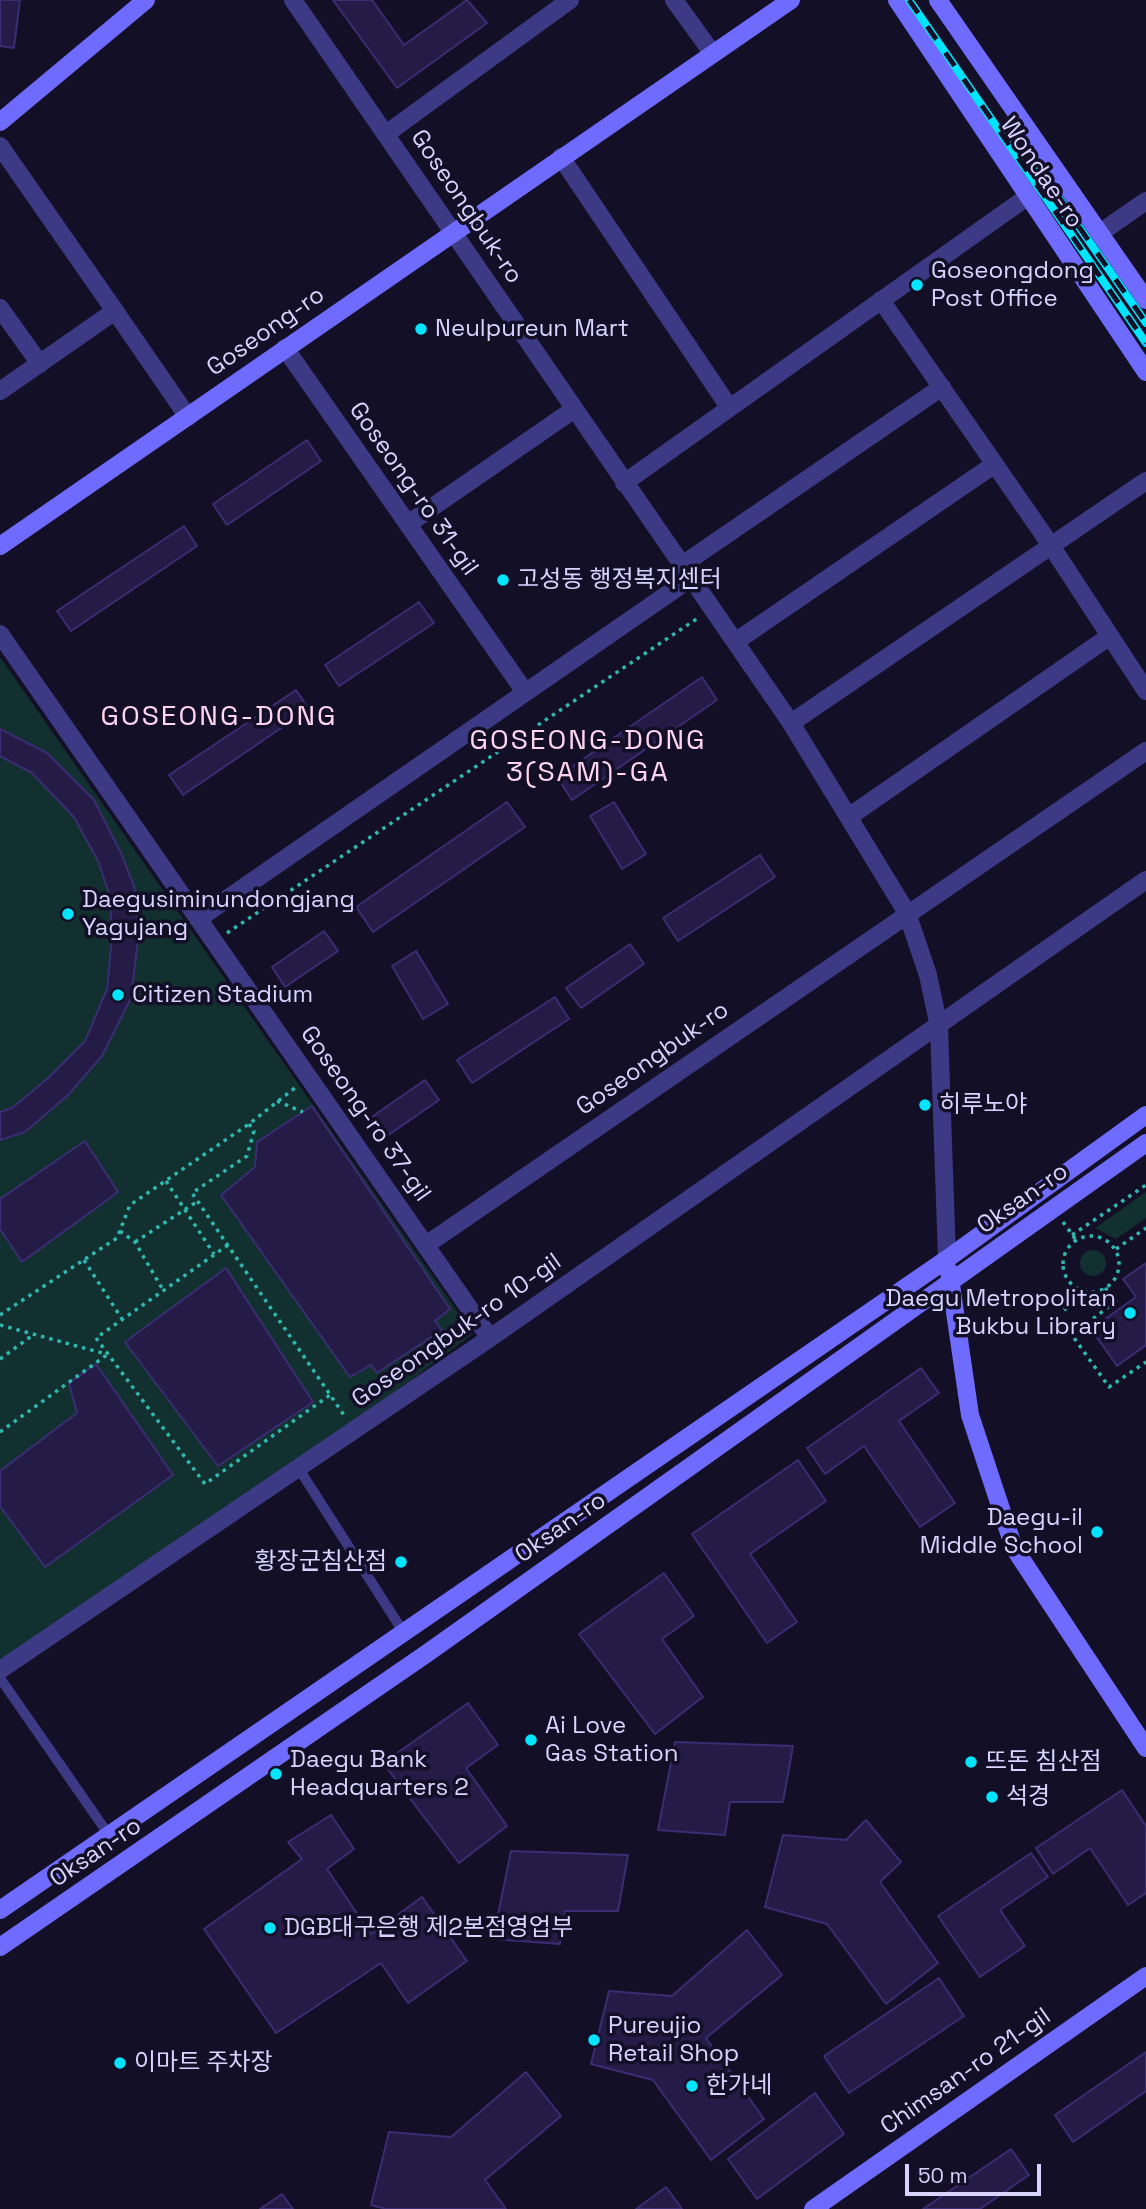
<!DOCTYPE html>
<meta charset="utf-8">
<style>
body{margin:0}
#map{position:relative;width:1146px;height:2209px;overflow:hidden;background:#130f26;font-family:"Space Grotesk",sans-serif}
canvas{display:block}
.scale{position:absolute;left:905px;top:2164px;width:136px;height:32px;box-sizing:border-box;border:4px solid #d9d4ff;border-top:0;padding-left:9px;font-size:21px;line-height:24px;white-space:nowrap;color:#d9d4ff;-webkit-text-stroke:5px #130f26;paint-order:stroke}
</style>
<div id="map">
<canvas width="1146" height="2209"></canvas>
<div class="scale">50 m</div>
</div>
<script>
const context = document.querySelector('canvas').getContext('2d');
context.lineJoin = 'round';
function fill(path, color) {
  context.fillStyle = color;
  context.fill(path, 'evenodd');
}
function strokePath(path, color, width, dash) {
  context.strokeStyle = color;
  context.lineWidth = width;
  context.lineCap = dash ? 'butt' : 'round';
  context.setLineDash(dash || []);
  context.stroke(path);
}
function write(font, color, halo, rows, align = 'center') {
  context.font = font + ' "Space Grotesk","Noto Sans KR",sans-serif';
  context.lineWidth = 7;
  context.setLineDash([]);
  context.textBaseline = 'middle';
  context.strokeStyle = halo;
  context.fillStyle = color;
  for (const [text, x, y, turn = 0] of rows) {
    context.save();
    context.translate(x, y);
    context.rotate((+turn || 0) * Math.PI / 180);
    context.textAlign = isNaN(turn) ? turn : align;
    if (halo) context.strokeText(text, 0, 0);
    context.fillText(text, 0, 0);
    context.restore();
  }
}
fill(new Path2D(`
 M 0,657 L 473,1334 L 341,1432 L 0,1665 Z
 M 1146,1192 L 1146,1218 L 1116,1239 L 1095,1228 Z
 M1080 1263a13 13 0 1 1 26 0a13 13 0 1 1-26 0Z`), '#12302f');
const building = new Path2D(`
 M 0,0 L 20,0 L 14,48 L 0,46 Z
 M 333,0 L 372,0 L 404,45 L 467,0 L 487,23 L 397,88 Z
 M 307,440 L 321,461 L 227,525 L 213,504 Z
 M 184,526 L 197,546 L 71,631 L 57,611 Z
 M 419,602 L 434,623 L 339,686 L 325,665 Z
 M 702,677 L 717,700 L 572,800 L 557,777 Z
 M 296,690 L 309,709 L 183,795 L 169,775 Z
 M 0,729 L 47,753 L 94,800 L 121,853 L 135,889 L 138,939 L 131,998 L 102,1056 L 67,1096 L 25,1132 L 0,1140 L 0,1112 L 12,1108 L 47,1079 L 85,1041 L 107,989 L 112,938 L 110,896 L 98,861 L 74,817 L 32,773 L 0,756 Z
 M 507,802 L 525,827 L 373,932 L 356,907 Z
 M 614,802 L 646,854 L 622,869 L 590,816 Z
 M 760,855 L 775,877 L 678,941 L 663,918 Z
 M 324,931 L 338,951 L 285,987 L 272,967 Z
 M 630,944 L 644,964 L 581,1008 L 566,988 Z
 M 416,951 L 448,1004 L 423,1019 L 392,966 Z
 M 555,997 L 569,1019 L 472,1083 L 457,1060 Z
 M 425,1080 L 439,1100 L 387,1136 L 373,1116 Z
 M 312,1106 L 450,1309 L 435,1321 L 442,1330 L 377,1373 L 371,1365 L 350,1377 L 221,1195 L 255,1167 L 257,1142 Z
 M 85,1141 L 118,1192 L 22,1262 L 0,1229 L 0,1199 Z
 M 1146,1263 L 1146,1345 L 1117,1366 L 1091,1329 L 1136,1297 L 1123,1279 Z
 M 226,1268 L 313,1402 L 218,1466 L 125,1342 Z
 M 96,1364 L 173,1475 L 45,1567 L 0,1506 L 0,1471 L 77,1413 L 69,1383 Z
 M 921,1368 L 939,1393 L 899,1421 L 955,1503 L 920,1527 L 864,1446 L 825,1474 L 807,1448 Z
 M 798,1460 L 826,1501 L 750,1554 L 797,1622 L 767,1643 L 692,1534 Z
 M 664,1573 L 694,1616 L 662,1639 L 703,1697 L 655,1734 L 579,1634 Z
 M 468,1703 L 498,1745 L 466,1768 L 507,1826 L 459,1863 L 383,1763 Z
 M 675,1742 L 793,1746 L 783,1802 L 730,1802 L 725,1835 L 658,1830 Z
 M 1122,1790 L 1146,1826 L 1146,1893 L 1128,1905 L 1090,1848 L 1053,1874 L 1036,1848 Z
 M 331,1815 L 354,1849 L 327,1869 L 371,1934 L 422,1897 L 467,1961 L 408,2003 L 381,1963 L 276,2033 L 204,1929 L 302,1859 L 288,1842 Z
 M 866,1820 L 901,1862 L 880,1882 L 938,1963 L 886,2004 L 827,1924 L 765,1907 L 783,1835 L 846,1840 Z
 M 511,1851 L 628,1855 L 618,1911 L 565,1911 L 560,1944 L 493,1939 Z
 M 1031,1853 L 1048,1877 L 1000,1910 L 1025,1946 L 980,1977 L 938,1916 Z
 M 747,1930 L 782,1975 L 706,2038 L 764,2119 L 711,2160 L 653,2080 L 591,2064 L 609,1991 L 672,1996 Z
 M 939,1978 L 964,2016 L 849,2093 L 824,2056 Z
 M 1146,2052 L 1146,2091 L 1073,2142 L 1055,2115 Z
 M 526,2072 L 561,2116 L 485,2180 L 506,2209 L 386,2209 L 371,2205 L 389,2132 L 451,2137 Z
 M 815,2093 L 844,2134 L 757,2199 L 728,2159 Z
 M 1011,2149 L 1029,2175 L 980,2209 L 923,2209 Z
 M 666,2187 L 682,2209 L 636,2209 Z
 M 282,2194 L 293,2209 L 260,2209 Z`);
fill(building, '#241b47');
strokePath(building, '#3b2d73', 2);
strokePath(new Path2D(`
 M 227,933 L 698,618
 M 277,1101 L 303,1112
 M 249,1124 L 254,1131 L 247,1156 L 192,1193 L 346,1418
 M 166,1181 L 214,1254
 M 1063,1222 L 1076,1240
 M 120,1231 L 135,1242 L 163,1290
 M 1072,1235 L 1146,1185
 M1063 1264a28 28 0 1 1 56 0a28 28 0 1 1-56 0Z
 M 135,1242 L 198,1201
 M 228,1245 L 96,1338 L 205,1484 L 330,1395
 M 1116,1249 L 1146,1228
 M 84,1260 L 122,1319
 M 1105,1288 L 1116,1301 L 1072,1335 L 1109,1387 L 1146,1362
 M 1064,1310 L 1088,1293
 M 0,1315 L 117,1238 L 130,1205 L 249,1124 L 296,1087
 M 0,1325 L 106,1354
 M 0,1359 L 33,1335
 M 0,1432 L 108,1354`), '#2fb8b0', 3.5, [3.5, 5]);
strokePath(new Path2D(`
 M 299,1469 L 404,1633
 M 0,1678 L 109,1835`), '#3d3a85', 10);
strokePath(new Path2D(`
 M 293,0 L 791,723 L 907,913 L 928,975 L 939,1027 L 947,1259
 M 674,0 L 713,54
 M 386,134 L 570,0
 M 0,146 L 115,311
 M 561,157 L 729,407
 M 1100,233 L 1146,201
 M 881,300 L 1050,544 L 1146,691
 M 0,308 L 40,364
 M 285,348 L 525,692
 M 0,391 L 115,311 L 188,417
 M 624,483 L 1058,175
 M 408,524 L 573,410
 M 682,565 L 942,387
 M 0,634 L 490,1338
 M 735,642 L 995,464
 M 791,723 L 1146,481
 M 850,816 L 1110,636
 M 198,919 L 691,578
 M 426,1245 L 1146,751
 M 0,1670 L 490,1338 L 1146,880`), '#3d3a85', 18);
strokePath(new Path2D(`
 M 897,0 L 1146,372
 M 938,0 L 1146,300
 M 0,122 L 146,0
 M 0,546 L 791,0
 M 949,1271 L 970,1415 L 1014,1548 L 1146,1748
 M 0,1910 L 947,1259 L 1146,1115
 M 0,1947 L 426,1654 L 1146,1143
 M 813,2209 L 1146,1976`), '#6f6bff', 18);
const rail = new Path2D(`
 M 909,0 L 1146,343
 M 1024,148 L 1146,323`);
strokePath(rail, '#00e5ff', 8);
strokePath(rail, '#130f26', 5, [16]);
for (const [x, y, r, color] of [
 [917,285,7,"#00e5ff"],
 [421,329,7,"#00e5ff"],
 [503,580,7,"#00e5ff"],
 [68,914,7,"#00e5ff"],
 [118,995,7,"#00e5ff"],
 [925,1105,7,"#00e5ff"],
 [1130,1313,7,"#00e5ff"],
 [1097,1532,7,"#00e5ff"],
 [401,1562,7,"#00e5ff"],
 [531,1740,7,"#00e5ff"],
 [971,1762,7,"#00e5ff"],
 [276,1774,7,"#00e5ff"],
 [992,1797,7,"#00e5ff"],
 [270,1928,7,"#00e5ff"],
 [594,2040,7,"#00e5ff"],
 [120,2063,7,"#00e5ff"],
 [692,2086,7,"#00e5ff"]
]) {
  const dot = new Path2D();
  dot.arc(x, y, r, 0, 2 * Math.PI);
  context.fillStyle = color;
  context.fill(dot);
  strokePath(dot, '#130f26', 2.5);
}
write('24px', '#d9d4ff', '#130f26', [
 ["Wondae-ro",1041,173,56],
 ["Goseongbuk-ro",466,207,56],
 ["Goseong-ro",266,332,-35],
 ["Goseong-ro 31-gil",413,489,55],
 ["Goseongbuk-ro",653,1059,-35],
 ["Goseong-ro 37-gil",365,1114,55],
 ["Oksan-ro",1023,1199,-35],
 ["Goseongbuk-ro 10-gil",457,1331,-35],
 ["Oksan-ro",561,1528,-35],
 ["Oksan-ro",96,1853,-34],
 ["Chimsan-ro 21-gil",966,2072,-35]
]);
write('24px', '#d9d4ff', '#130f26', [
 ["Goseongdong",931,271],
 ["Post Office",931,299],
 ["Neulpureun Mart",435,329],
 ["고성동 행정복지센터",517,580],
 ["Daegusiminundongjang",82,900],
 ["Yagujang",82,928],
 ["Citizen Stadium",132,995],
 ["히루노야",939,1105],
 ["Daegu Metropolitan",1116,1299,"right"],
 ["Bukbu Library",1116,1327,"right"],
 ["Daegu-il",1083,1518,"right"],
 ["Middle School",1083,1546,"right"],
 ["황장군침산점",387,1562,"right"],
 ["Ai Love",545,1726],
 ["Gas Station",545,1754],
 ["Daegu Bank",290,1760],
 ["Headquarters 2",290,1788],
 ["뜨돈 침산점",985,1762],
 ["석경",1006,1797],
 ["DGB대구은행 제2본점영업부",284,1928],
 ["Pureujio",608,2026],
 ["Retail Shop",608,2054],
 ["이마트 주차장",134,2063],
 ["한가네",706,2086]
], 'left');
context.letterSpacing = '2px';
write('28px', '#ffd6f0', '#130f26', [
 ["GOSEONG-DONG",219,717],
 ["GOSEONG-DONG",588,741],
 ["3(SAM)-GA",588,773]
]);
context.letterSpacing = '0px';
</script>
